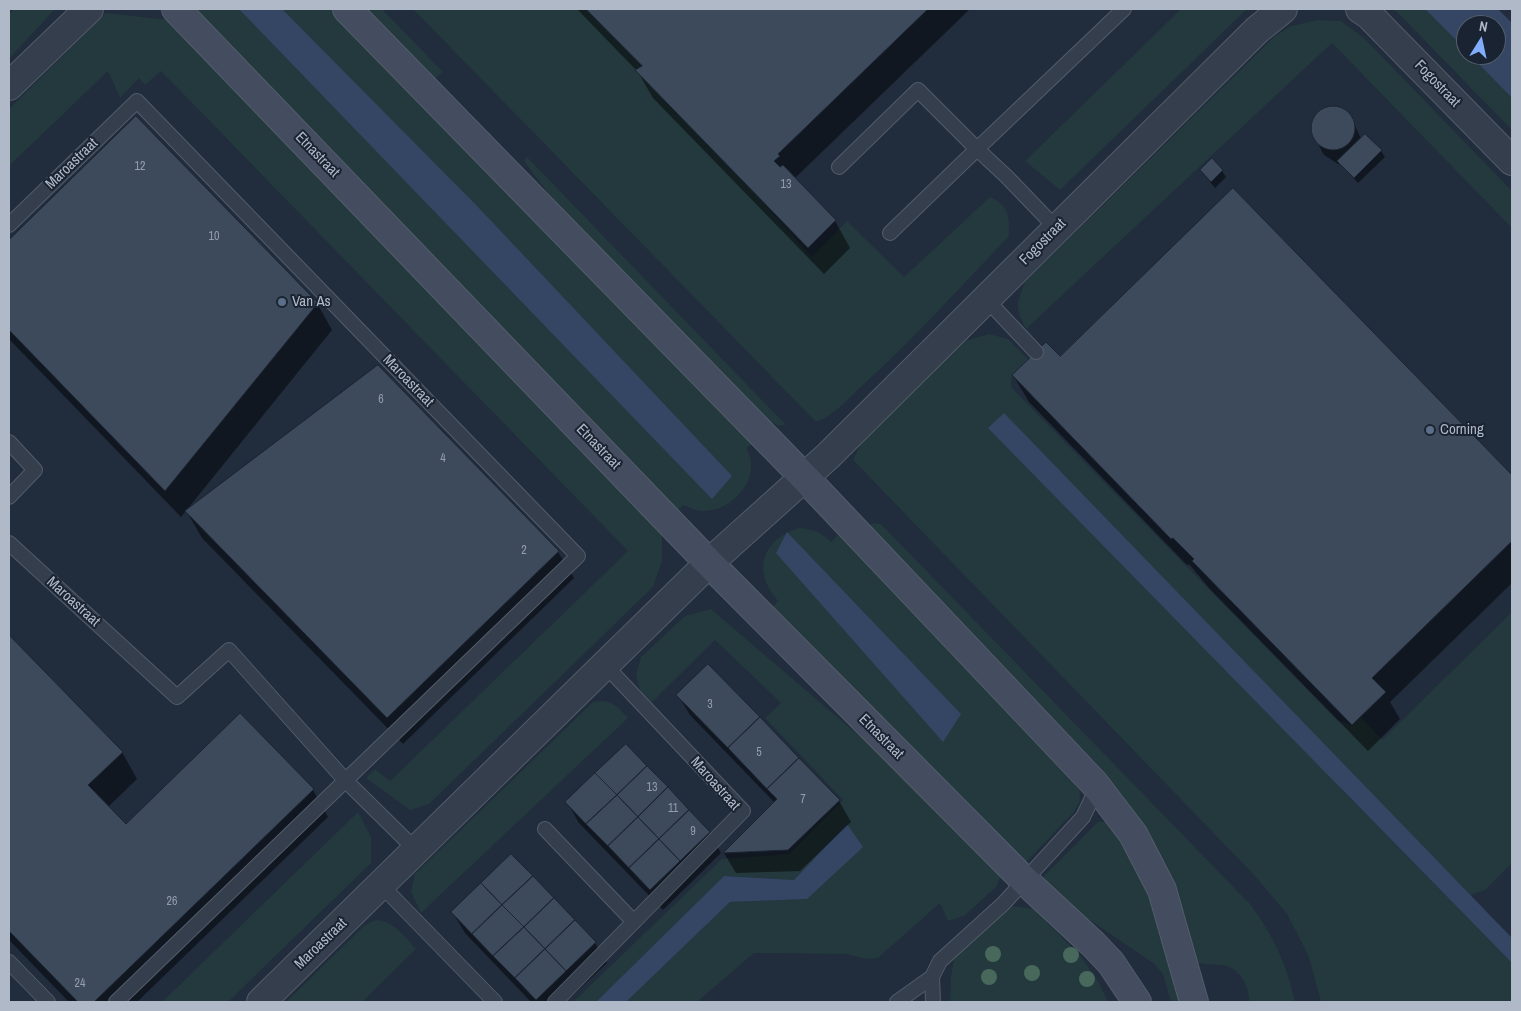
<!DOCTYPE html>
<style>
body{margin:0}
#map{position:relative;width:1521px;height:1011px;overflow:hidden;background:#212c3c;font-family:"Archivo Narrow",sans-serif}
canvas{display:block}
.frame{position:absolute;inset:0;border:10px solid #b0b9c8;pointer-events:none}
.north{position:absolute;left:1456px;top:15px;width:50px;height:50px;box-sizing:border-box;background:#1a2331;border:1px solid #565f6d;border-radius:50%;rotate:10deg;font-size:14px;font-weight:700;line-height:20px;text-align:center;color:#b0b9c8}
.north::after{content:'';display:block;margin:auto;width:18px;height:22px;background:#81adfc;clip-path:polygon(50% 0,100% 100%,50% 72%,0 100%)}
</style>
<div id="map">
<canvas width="1521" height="1011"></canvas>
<div class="frame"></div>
<div class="north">N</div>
</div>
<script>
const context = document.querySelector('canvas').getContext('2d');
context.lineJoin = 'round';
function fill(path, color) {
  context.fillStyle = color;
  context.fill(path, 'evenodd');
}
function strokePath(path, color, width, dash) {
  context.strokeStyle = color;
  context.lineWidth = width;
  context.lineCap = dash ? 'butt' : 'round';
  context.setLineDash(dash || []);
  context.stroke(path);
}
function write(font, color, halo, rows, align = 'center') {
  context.font = font + ' "Archivo Narrow",sans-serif';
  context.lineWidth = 4;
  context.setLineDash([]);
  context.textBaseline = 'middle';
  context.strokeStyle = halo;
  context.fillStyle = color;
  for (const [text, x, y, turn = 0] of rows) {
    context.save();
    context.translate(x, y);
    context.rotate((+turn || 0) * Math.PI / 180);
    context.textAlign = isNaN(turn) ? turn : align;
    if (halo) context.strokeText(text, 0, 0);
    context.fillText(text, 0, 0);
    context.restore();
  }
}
fill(new Path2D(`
 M 14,9 L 55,9 L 9,59 L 9,14 Z
 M 190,9 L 332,9 L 742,430 L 753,444 L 746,448 C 748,452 751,457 751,462 C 754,488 726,513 701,511 C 696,511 689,507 683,505 L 678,510 Z
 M 362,9 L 382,9 L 443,72 L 432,81 Z
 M 413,9 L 589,9 L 812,257 L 847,221 L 904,277 L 990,197 C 1010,207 1009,215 1009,236 C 961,287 915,337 864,384 C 850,397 834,416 816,422 Z
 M 1181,9 L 1247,9 L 1060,190 L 1025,161 Z
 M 1394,9 L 1425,9 L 1466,50 L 1466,55 L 1470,55 L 1512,98 L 1512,130 Z
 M 106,13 L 170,20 L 662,525 L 662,561 L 653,587 L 429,804 L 410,810 L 366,778 L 375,769 L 390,781 L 628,551 L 161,71 L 145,85 L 139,78 L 120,98 L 108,71 L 9,166 L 9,109 Z
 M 1318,20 L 1341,21 L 1365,39 L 1512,191 L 1512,228 L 1332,43 L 1026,329 C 1015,306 1016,305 1025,282 L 1275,36 L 1291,26 Z
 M 527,157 L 786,425 L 777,425 L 753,412 L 577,232 L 524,161 Z
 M 989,334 L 1008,339 L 1028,359 L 1012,375 L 1011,387 L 1338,721 L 1352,725 L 1360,716 L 1382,740 L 1512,612 L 1512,863 L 1485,890 L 1470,895 L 1352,774 L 1341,789 L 1512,963 L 1512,1002 L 1321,1002 L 1309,957 L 1287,914 L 1255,876 L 853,460 L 860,446 L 870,434 L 965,341 Z
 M 873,523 L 881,524 L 1249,903 C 1273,934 1287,965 1295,1002 L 1249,1002 C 1250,989 1241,970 1227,966 C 1218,964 1207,965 1198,963 L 1165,872 L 1147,840 L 1103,770 L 866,528 Z
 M 799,528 C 813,529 821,532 831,542 L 842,531 L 1079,782 L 1080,801 L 1073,813 L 1026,862 L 1019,861 L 772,607 L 778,601 C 752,571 761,540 799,528 Z
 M 711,609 L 912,781 L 1002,874 L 996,887 L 964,916 L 948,921 L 940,903 L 878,958 L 865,959 L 847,954 L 754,953 L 697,1002 L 626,1002 L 730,902 L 807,899 L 847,824 L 794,880 L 724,876 L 596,1002 L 573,1002 L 722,859 L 789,854 L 843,800 L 765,718 L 781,703 L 715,640 L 652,702 L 640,690 L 636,675 L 641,657 L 685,616 Z
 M 603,701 C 614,702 620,709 628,718 L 421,913 L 411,892 L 415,874 L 593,702 Z
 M 358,812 L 371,837 L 371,863 L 228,1002 L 162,1002 Z
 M 1112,821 L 1141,871 L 1156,909 L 1182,1002 L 1171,1002 L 1163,974 L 1153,963 L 1081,914 L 1045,885 L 1043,877 L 1098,822 Z
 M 1013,906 L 1033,909 L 1080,955 L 1099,983 L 1108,1002 L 950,1002 L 951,977 L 954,957 Z
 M 375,920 C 392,920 405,936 416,949 L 362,1002 L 286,1002 L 365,925 Z`), '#23393d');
fill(new Path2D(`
 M 239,9 L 282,9 L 478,207 L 732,476 L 712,499 Z
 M 1425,9 L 1498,9 L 1512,23 L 1512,98 L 1470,55 L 1496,55 L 1496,25 L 1466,25 L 1466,50 Z
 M 1004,413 L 1512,938 L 1512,963 L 988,428 Z
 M 787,532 L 961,714 L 943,742 L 776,553 Z
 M 847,824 L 863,847 L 807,899 L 730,902 L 626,1002 L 596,1002 L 724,876 L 794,880 Z`), '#344664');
fill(new Path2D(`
 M 577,9 L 970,9 L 794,179 L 835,221 L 850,248 L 824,274 L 653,98 L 638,72 Z
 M 1335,107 L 1344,110 L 1351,116 L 1361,139 L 1381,151 L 1385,157 L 1358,183 L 1341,164 L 1338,164 L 1324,155 L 1316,140 L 1312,125 L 1316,116 L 1321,111 Z
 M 136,118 L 317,303 L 332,330 L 181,517 L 9,339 L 9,242 Z
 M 1201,171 L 1222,171 L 1226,177 L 1215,188 Z
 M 1233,190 L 1512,477 L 1512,583 L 1390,702 L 1400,719 L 1368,751 L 1209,588 L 1189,564 L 1187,565 L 1029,402 L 1013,375 L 1060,358 Z
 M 187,512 L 558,552 L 574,578 L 403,744 L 202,538 Z
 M 9,636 L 122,752 L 137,779 L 108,807 L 126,825 L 240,715 L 313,790 L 328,817 L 137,1002 L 69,1002 L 9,940 Z
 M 708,666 L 839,801 L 851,822 L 800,871 L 736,873 L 724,853 L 775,803 L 690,715 L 678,695 Z
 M 567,802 L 709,833 L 721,853 L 663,910 L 579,823 Z
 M 453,913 L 595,943 L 607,963 L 566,1002 L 531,1002 L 465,933 Z`), '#0007');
const building = new Path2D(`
 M 586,9 L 928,9 L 778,154 L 780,156 L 774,161 L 780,167 L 783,165 L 836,220 L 808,248 L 635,70 L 642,66 Z
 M1311 128a22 22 0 1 1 44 0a22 22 0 1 1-44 0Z
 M 136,116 L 318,303 L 165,491 L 9,330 L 9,240 Z
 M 1365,134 L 1382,150 L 1354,178 L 1337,161 Z
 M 1212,158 L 1223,170 L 1211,182 L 1200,170 Z
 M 1233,188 L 1512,475 L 1512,541 L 1372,678 L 1386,692 L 1352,725 L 1192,561 L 1194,559 L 1173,538 L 1171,539 L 1012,375 L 1046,342 L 1060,356 Z
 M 378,365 L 559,551 L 387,718 L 185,511 Z
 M 9,635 L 123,752 L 88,785 L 126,824 L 240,713 L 314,789 L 94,1002 L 78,1002 L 9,931 Z
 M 708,664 L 760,717 L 728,748 L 676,695 Z
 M 760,717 L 799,758 L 767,789 L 728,748 Z
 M 626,744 L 647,766 L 617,795 L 595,773 Z
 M 799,758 L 840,800 L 788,850 L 723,853 L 777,799 L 767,789 Z
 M 647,766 L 668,787 L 638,817 L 617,795 Z
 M 595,773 L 617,795 L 586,824 L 565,802 Z
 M 668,787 L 689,810 L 659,839 L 638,817 Z
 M 617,795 L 638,817 L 608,846 L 586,824 Z
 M 689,810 L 710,832 L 680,861 L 659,839 Z
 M 638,817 L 659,839 L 629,868 L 608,846 Z
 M 659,839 L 680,861 L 650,890 L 629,868 Z
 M 511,854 L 533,876 L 502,905 L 481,883 Z
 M 533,876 L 554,898 L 524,927 L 502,905 Z
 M 481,883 L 502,905 L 472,934 L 451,912 Z
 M 554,898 L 575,920 L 545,949 L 524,927 Z
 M 502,905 L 524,927 L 493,956 L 472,934 Z
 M 575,920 L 596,942 L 566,971 L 545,949 Z
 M 524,927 L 545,949 L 515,978 L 493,956 Z
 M 545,949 L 566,971 L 536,1000 L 515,978 Z`);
fill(building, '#3d4a5b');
strokePath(building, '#1c2533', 1);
const lane = new Path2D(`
 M 839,167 L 918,90 L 977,149 L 890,233
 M 9,225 L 137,101 L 578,556 L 116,1002
 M 1057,229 L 1007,177 L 977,149 L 1124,9
 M 986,299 L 1036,352
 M 9,442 L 35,470 L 9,497
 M 9,543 L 177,697 L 229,650 L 345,780 L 416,850
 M 545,829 L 634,922
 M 381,885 L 495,1002
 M 9,962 L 48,1002
 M 932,977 L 940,961 L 1003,904 L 1083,817 L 1093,796 L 1094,783
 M 555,1002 L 743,811 L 605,665
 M 897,1002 L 932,977 L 933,1002`);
const street = new Path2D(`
 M 1360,9 L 1369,15 L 1512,161
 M 9,86 L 89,9
 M 261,1002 L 709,563 L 828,456 L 1257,30 L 1283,9`);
const secondary = new Path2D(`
 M 176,9 L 709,563 L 1025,881 L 1093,944 L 1111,963 L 1137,1002
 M 347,9 L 805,478 L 1094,783 L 1133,834 L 1162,890 L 1194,1002`);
strokePath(lane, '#535c6a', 16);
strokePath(street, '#535c6a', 30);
strokePath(secondary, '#535c6a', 30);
strokePath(lane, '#353e4c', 14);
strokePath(street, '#353e4c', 28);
strokePath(secondary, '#434d5f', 28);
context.fillStyle = '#47685b';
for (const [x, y] of [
 [993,954],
 [1071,955],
 [1032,973],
 [989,977],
 [1087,979]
]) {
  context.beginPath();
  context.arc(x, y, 8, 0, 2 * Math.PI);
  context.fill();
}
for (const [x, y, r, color] of [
 [282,302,5,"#5c6f8a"],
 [1430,430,5,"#5c6f8a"]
]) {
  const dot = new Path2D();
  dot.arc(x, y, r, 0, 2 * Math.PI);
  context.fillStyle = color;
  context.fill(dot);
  strokePath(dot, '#1a2331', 2);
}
write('12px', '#939dad', null, [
 ["12",140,167],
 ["13",786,185],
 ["10",214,237],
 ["6",381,400],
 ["4",443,459],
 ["2",524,551],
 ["3",710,705],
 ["5",759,753],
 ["13",652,788],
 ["7",803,800],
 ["11",673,809],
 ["9",693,832],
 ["26",172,902],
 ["24",80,984]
]);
write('15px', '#b0b9c8', '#1a2331', [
 ["Fogostraat",1437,84,46],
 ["Etnastraat",317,155,46],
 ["Maroastraat",72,164,-44],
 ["Fogostraat",1043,242,-45],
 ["Maroastraat",408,381,46],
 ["Etnastraat",598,447,46],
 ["Maroastraat",73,602,42],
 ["Etnastraat",881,737,45],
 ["Maroastraat",715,784,48],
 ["Maroastraat",321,944,-44]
]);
write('15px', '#b0b9c8', '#1a2331', [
 ["Van As",292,302],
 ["Corning",1440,430]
], 'left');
</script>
